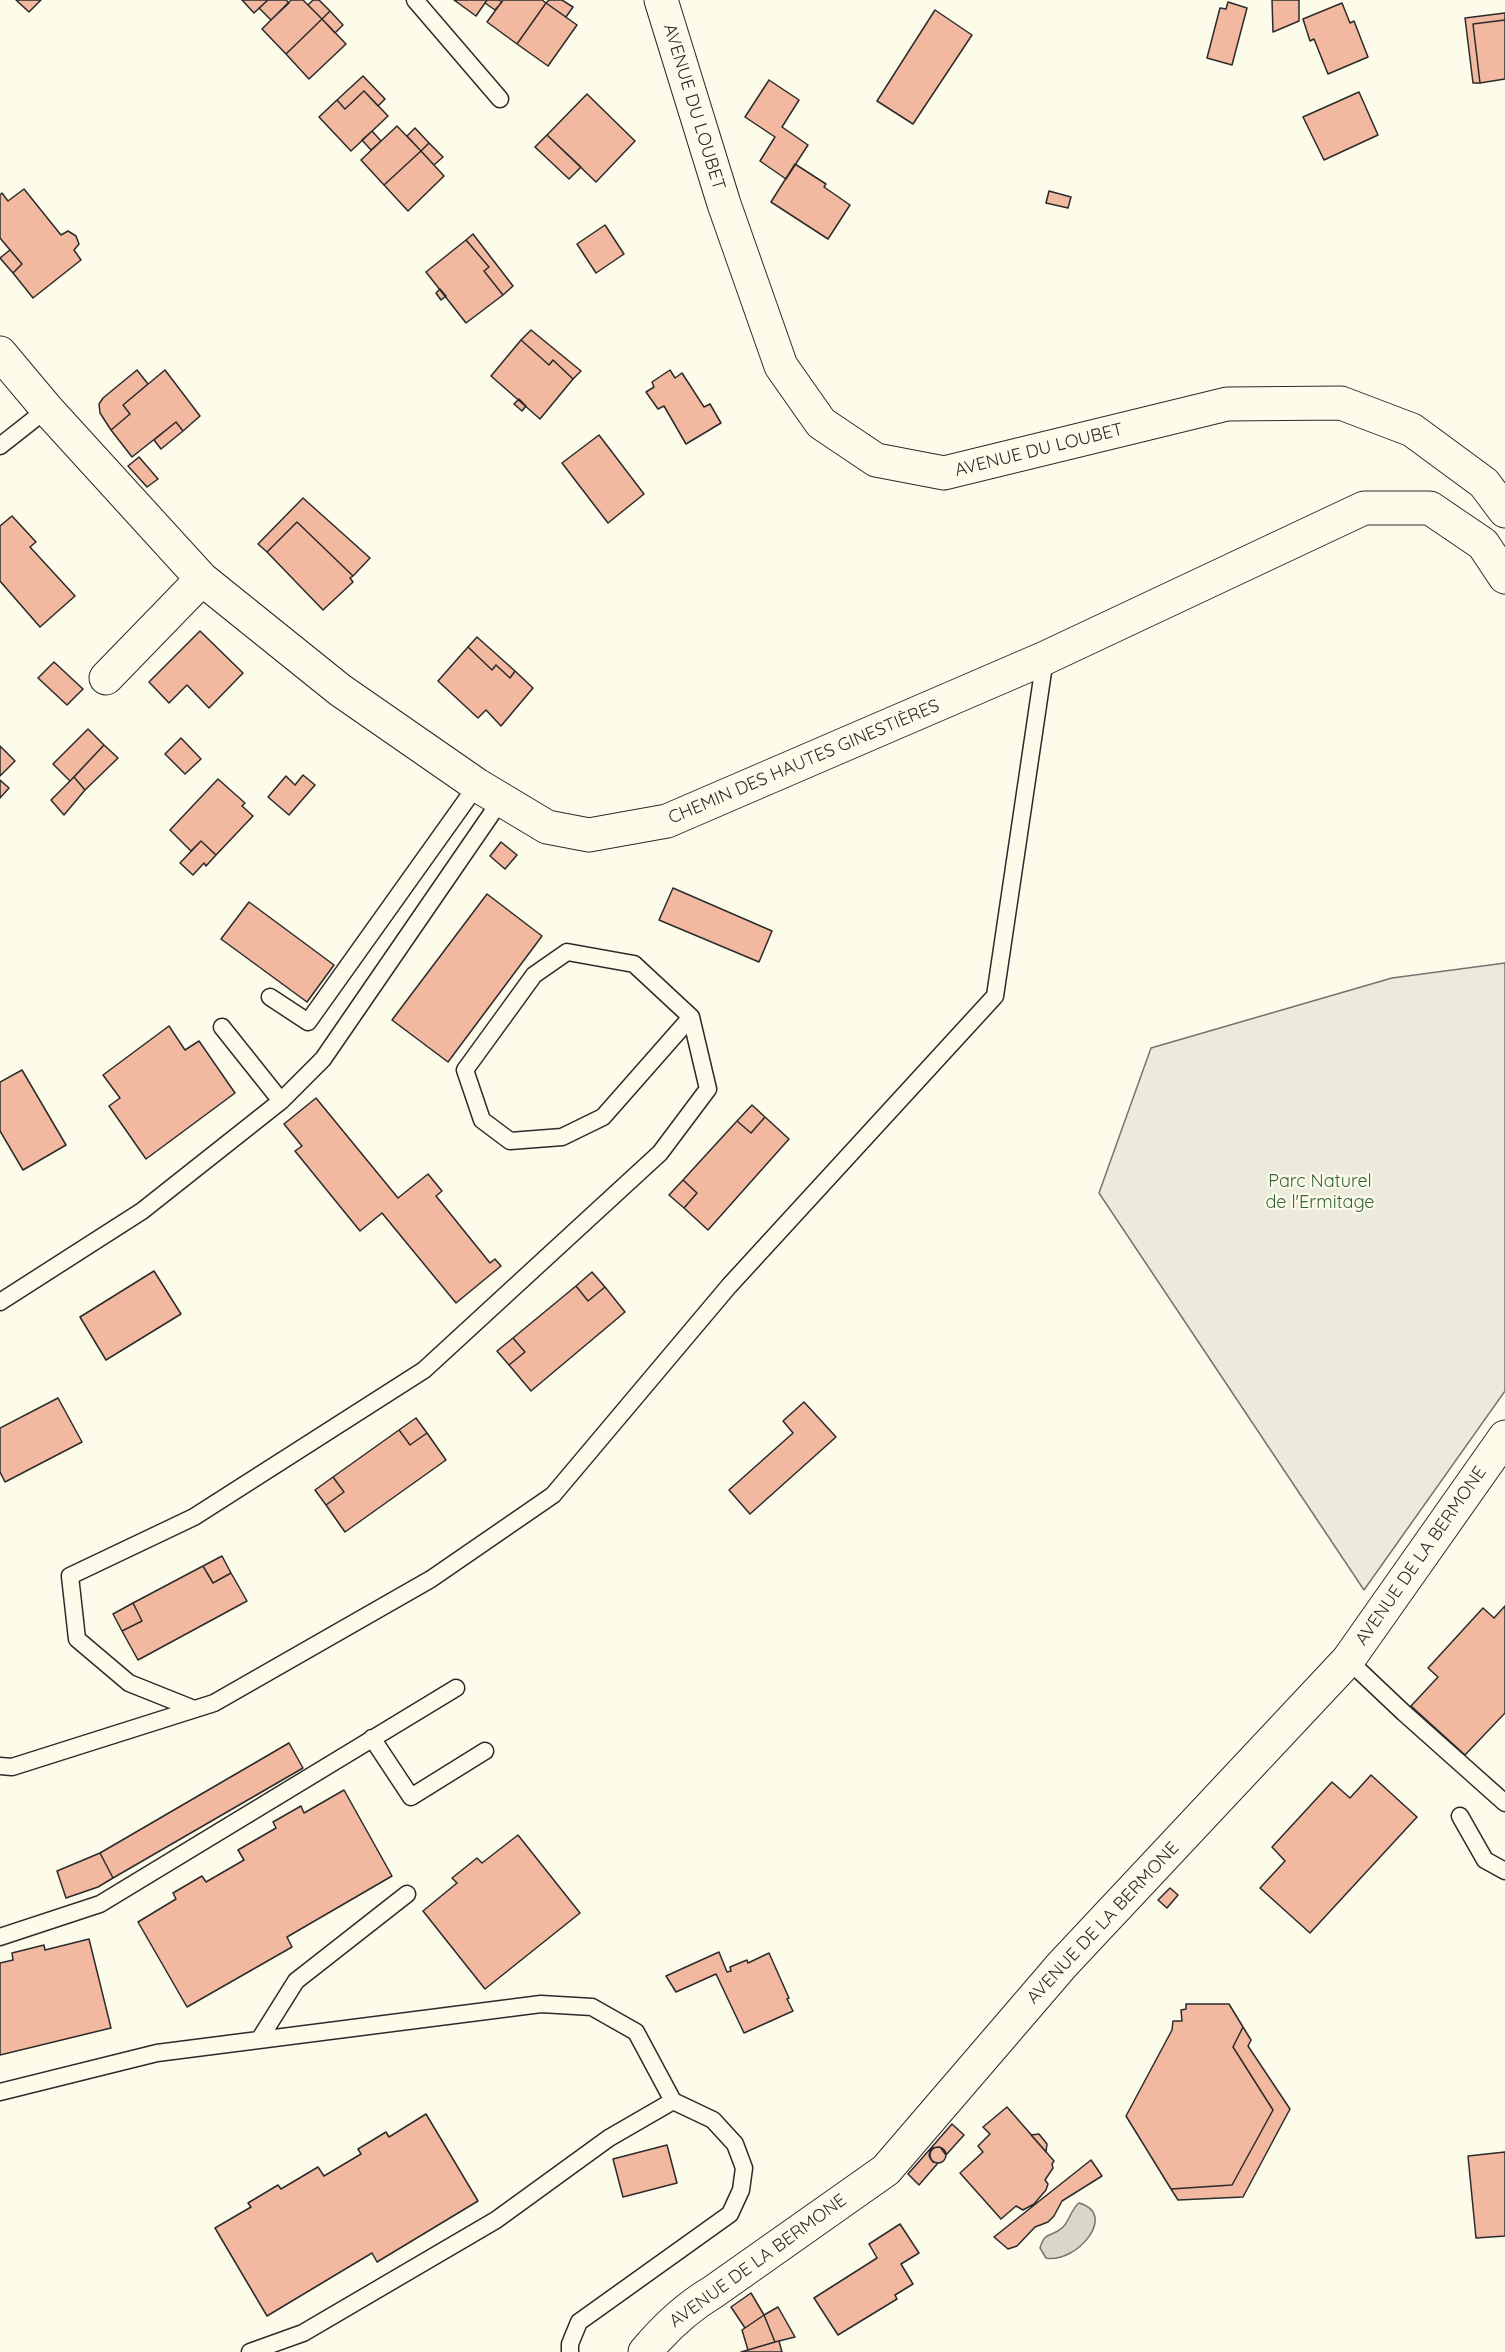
<!DOCTYPE html>
<meta charset="utf-8">
<style>
body{margin:0}
canvas{display:block;background:#fdfbea}
</style>
<canvas width="1505" height="2352"></canvas>
<script>
const context = document.querySelector('canvas').getContext('2d');
context.lineJoin = 'round';
function fill(path, color) {
  context.fillStyle = color;
  context.fill(path, 'evenodd');
}
function strokePath(path, color, width, dash) {
  context.strokeStyle = color;
  context.lineWidth = width;
  context.lineCap = dash ? 'butt' : 'round';
  context.setLineDash(dash || []);
  context.stroke(path);
}
function write(font, color, halo, rows, align = 'center') {
  context.font = font + ' Quicksand,sans-serif';
  context.lineWidth = 4.5;
  context.setLineDash([]);
  context.textBaseline = 'middle';
  context.strokeStyle = halo;
  context.fillStyle = color;
  for (const [text, x, y, turn = 0] of rows) {
    context.save();
    context.translate(x, y);
    context.rotate((+turn || 0) * Math.PI / 180);
    context.textAlign = isNaN(turn) ? turn : align;
    if (halo) context.strokeText(text, 0, 0);
    context.fillText(text, 0, 0);
    context.restore();
  }
}
const green = new Path2D(`
 M 1505,963 L 1505,1391 L 1364,1590 L 1099,1193 L 1151,1048 L 1392,978 Z`);
fill(green, '#ecebdb');
strokePath(green, '#74746e', 1.5);
const water = new Path2D(`
 M 1079,2203 C 1119,2214 1076,2264 1046,2258 L 1040,2248 C 1045,2230 1052,2238 1063,2227 C 1070,2220 1071,2209 1079,2203 Z`);
fill(water, '#d8d7c9');
strokePath(water, '#74746e', 1.5);
const building = new Path2D(`
 M 16,0 L 41,0 L 29,12 Z
 M 242,0 L 268,0 L 254,13 Z
 M 268,0 L 286,0 L 289,3 L 271,20 L 259,8 Z
 M 291,0 L 303,0 L 322,19 L 286,54 L 262,29 Z
 M 313,0 L 319,0 L 330,11 L 322,19 L 308,5 Z
 M 454,0 L 487,0 L 476,16 Z
 M 487,0 L 499,0 L 502,2 L 495,10 L 485,3 Z
 M 503,0 L 542,0 L 546,3 L 517,44 L 487,22 Z
 M 549,0 L 562,0 L 573,7 L 566,17 L 546,3 Z
 M 1272,0 L 1299,0 L 1299,21 L 1273,32 Z
 M 1228,2 L 1247,8 L 1232,65 L 1207,58 L 1220,8 L 1226,9 Z
 M 546,3 L 577,25 L 548,66 L 517,44 Z
 M 1342,3 L 1350,23 L 1354,21 L 1368,57 L 1328,74 L 1314,39 L 1310,41 L 1303,19 Z
 M 935,10 L 972,35 L 913,124 L 877,101 Z
 M 330,11 L 343,25 L 335,33 L 322,19 Z
 M 1505,13 L 1505,20 L 1473,24 L 1480,83 L 1473,83 L 1465,18 Z
 M 322,19 L 346,44 L 309,79 L 286,54 Z
 M 1505,20 L 1505,79 L 1480,83 L 1473,24 Z
 M 363,76 L 385,99 L 378,106 L 364,91 L 345,109 L 337,100 Z
 M 769,80 L 799,100 L 782,127 L 808,145 L 786,179 L 760,161 L 775,137 L 745,117 Z
 M 364,91 L 388,116 L 351,151 L 319,117 L 337,100 L 345,109 Z
 M 1359,92 L 1378,135 L 1324,160 L 1303,117 Z
 M 587,94 L 635,141 L 596,182 L 547,135 Z
 M 397,126 L 421,151 L 384,185 L 361,160 Z
 M 415,128 L 429,143 L 421,151 L 407,136 Z
 M 372,131 L 381,141 L 371,150 L 362,140 Z
 M 547,135 L 581,167 L 569,179 L 535,147 Z
 M 429,143 L 443,157 L 434,165 L 421,151 Z
 M 421,151 L 444,176 L 408,211 L 384,185 Z
 M 795,164 L 826,184 L 824,187 L 850,205 L 828,239 L 771,202 Z
 M 24,189 L 61,235 L 68,231 L 76,236 L 79,244 L 74,250 L 81,260 L 33,298 L 13,273 L 22,264 L 0,238 L 0,195 L 2,193 L 8,201 Z
 M 1049,191 L 1071,197 L 1068,208 L 1046,203 Z
 M 605,225 L 624,254 L 596,273 L 577,244 Z
 M 473,234 L 513,286 L 503,295 L 484,271 L 489,267 L 466,240 Z
 M 466,240 L 489,267 L 484,271 L 503,295 L 466,323 L 426,272 Z
 M 10,250 L 22,264 L 13,273 L 0,258 Z
 M 440,289 L 446,296 L 441,300 L 436,293 Z
 M 531,330 L 581,371 L 573,379 L 553,360 L 549,365 L 521,340 Z
 M 521,340 L 549,365 L 553,360 L 573,379 L 540,419 L 491,376 Z
 M 137,370 L 148,384 L 123,405 L 130,414 L 111,430 L 100,413 L 99,404 L 103,398 Z
 M 165,370 L 200,416 L 183,431 L 176,422 L 132,457 L 111,430 L 130,414 L 123,405 Z
 M 670,370 L 675,378 L 682,373 L 704,407 L 710,404 L 721,423 L 686,444 L 664,406 L 658,409 L 646,392 L 654,387 L 652,382 Z
 M 519,399 L 526,406 L 522,411 L 514,404 Z
 M 176,422 L 183,431 L 161,449 L 154,440 Z
 M 599,435 L 644,494 L 608,523 L 562,463 Z
 M 139,457 L 158,479 L 147,487 L 128,466 Z
 M 303,498 L 370,558 L 353,576 L 297,522 L 267,552 L 258,544 Z
 M 12,516 L 36,542 L 30,547 L 75,596 L 40,627 L 0,581 L 0,526 Z
 M 297,522 L 353,576 L 350,578 L 353,582 L 323,610 L 267,552 Z
 M 200,631 L 243,673 L 209,708 L 187,685 L 169,703 L 149,682 Z
 M 477,637 L 515,671 L 510,678 L 496,665 L 492,670 L 468,647 Z
 M 468,647 L 492,670 L 496,665 L 510,678 L 515,671 L 533,688 L 501,726 L 486,710 L 478,718 L 438,681 Z
 M 54,662 L 83,689 L 67,705 L 38,678 Z
 M 88,729 L 104,745 L 70,781 L 53,764 Z
 M 181,738 L 201,759 L 185,774 L 165,754 Z
 M 104,745 L 118,758 L 85,790 L 74,777 Z
 M 0,746 L 15,761 L 0,776 Z
 M 303,775 L 315,785 L 289,815 L 268,797 L 286,776 L 295,785 Z
 M 74,777 L 85,790 L 64,815 L 51,800 Z
 M 218,779 L 245,803 L 242,806 L 253,816 L 216,855 L 201,841 L 191,851 L 170,830 Z
 M 0,780 L 9,788 L 0,798 Z
 M 201,841 L 216,855 L 206,866 L 204,863 L 193,875 L 180,863 Z
 M 501,842 L 517,855 L 505,869 L 490,856 Z
 M 673,888 L 772,931 L 759,962 L 659,920 Z
 M 487,894 L 542,936 L 448,1062 L 392,1020 Z
 M 249,902 L 334,965 L 307,1002 L 221,939 Z
 M 169,1026 L 185,1050 L 199,1041 L 235,1093 L 146,1159 L 109,1106 L 120,1098 L 103,1075 Z
 M 22,1070 L 66,1145 L 23,1170 L 0,1131 L 0,1082 Z
 M 316,1098 L 398,1198 L 428,1174 L 442,1191 L 436,1196 L 490,1263 L 495,1259 L 501,1266 L 456,1303 L 382,1213 L 360,1231 L 295,1151 L 302,1146 L 284,1124 Z
 M 752,1105 L 765,1117 L 751,1133 L 737,1121 Z
 M 765,1117 L 789,1139 L 708,1230 L 684,1208 L 697,1193 L 683,1180 L 737,1121 L 751,1133 Z
 M 683,1180 L 697,1193 L 684,1208 L 669,1195 Z
 M 154,1271 L 181,1314 L 106,1360 L 80,1317 Z
 M 592,1272 L 605,1287 L 588,1301 L 576,1286 Z
 M 576,1286 L 588,1301 L 605,1287 L 625,1312 L 531,1391 L 509,1365 L 525,1352 L 513,1338 Z
 M 513,1338 L 525,1352 L 509,1365 L 497,1351 Z
 M 58,1398 L 82,1442 L 5,1482 L 0,1472 L 0,1428 Z
 M 804,1402 L 836,1437 L 750,1514 L 729,1490 L 793,1433 L 783,1421 Z
 M 416,1418 L 427,1433 L 410,1445 L 399,1430 Z
 M 399,1430 L 410,1445 L 427,1433 L 446,1460 L 345,1532 L 326,1505 L 344,1492 L 333,1477 Z
 M 333,1477 L 344,1492 L 326,1505 L 315,1490 Z
 M 222,1556 L 231,1573 L 213,1583 L 203,1566 Z
 M 203,1566 L 213,1583 L 231,1573 L 247,1601 L 138,1660 L 122,1631 L 142,1621 L 133,1603 Z
 M 133,1603 L 142,1621 L 122,1631 L 113,1614 Z
 M 1505,1606 L 1505,1713 L 1465,1755 L 1411,1706 L 1438,1677 L 1428,1668 L 1483,1608 L 1494,1618 Z
 M 289,1743 L 303,1768 L 113,1878 L 100,1853 Z
 M 1371,1775 L 1417,1817 L 1310,1933 L 1260,1888 L 1285,1861 L 1272,1847 L 1332,1782 L 1350,1798 Z
 M 344,1790 L 392,1876 L 287,1937 L 292,1947 L 187,2007 L 138,1922 L 176,1899 L 173,1893 L 202,1876 L 206,1882 L 244,1860 L 238,1850 L 276,1828 L 273,1822 L 301,1806 L 304,1813 Z
 M 518,1835 L 580,1913 L 485,1989 L 423,1911 L 457,1883 L 452,1878 L 477,1858 L 482,1863 Z
 M 100,1853 L 113,1878 L 98,1887 L 66,1898 L 57,1871 Z
 M 1170,1888 L 1178,1895 L 1167,1908 L 1158,1900 Z
 M 89,1939 L 111,2028 L 0,2055 L 0,1963 L 13,1960 L 12,1953 L 44,1945 L 45,1950 Z
 M 719,1952 L 727,1972 L 731,1971 L 730,1967 L 747,1960 L 748,1963 L 769,1953 L 789,1998 L 787,1999 L 793,2011 L 744,2033 L 716,1974 L 676,1992 L 666,1976 Z
 M 1186,2004 L 1229,2004 L 1243,2027 L 1233,2047 L 1273,2110 L 1232,2185 L 1171,2189 L 1126,2116 L 1172,2030 L 1173,2021 L 1182,2021 L 1181,2010 L 1186,2009 Z
 M 1243,2027 L 1251,2040 L 1248,2046 L 1290,2109 L 1243,2197 L 1178,2200 L 1171,2189 L 1232,2185 L 1273,2110 L 1233,2047 Z
 M 1007,2107 L 1054,2161 L 1052,2164 L 1053,2168 L 1045,2180 L 1048,2184 L 1046,2190 L 1034,2204 L 1023,2210 L 1016,2206 L 1001,2219 L 960,2173 L 983,2152 L 978,2146 L 990,2134 L 983,2127 Z
 M 426,2114 L 478,2201 L 377,2262 L 372,2253 L 267,2316 L 215,2228 L 251,2207 L 248,2203 L 278,2185 L 281,2189 L 318,2167 L 324,2176 L 361,2154 L 358,2149 L 386,2132 L 389,2137 Z
 M 952,2124 L 964,2135 L 946,2155 L 940,2147 L 931,2148 Z
 M 1039,2134 L 1047,2144 L 1046,2152 L 1031,2135 Z
 M 667,2145 L 677,2183 L 623,2197 L 613,2159 Z
 M930 2155a8 8 0 1 1 16 0a8 8 0 1 1-16 0Z
 M 931,2148 L 929,2155 L 930,2158 L 933,2162 L 938,2163 L 919,2185 L 908,2174 Z
 M 1505,2152 L 1505,2236 L 1476,2238 L 1468,2156 Z
 M 1091,2160 L 1102,2176 L 1062,2201 L 1054,2216 L 1048,2222 L 1035,2227 L 1017,2246 L 1008,2249 L 994,2237 Z
 M 900,2224 L 919,2253 L 901,2264 L 913,2284 L 895,2295 L 897,2299 L 838,2335 L 814,2298 L 877,2258 L 869,2244 Z
 M 751,2293 L 764,2315 L 745,2328 L 731,2307 Z
 M 778,2307 L 795,2337 L 775,2342 L 764,2315 Z
 M 764,2315 L 775,2342 L 748,2350 L 742,2330 Z
 M 779,2341 L 782,2352 L 741,2352 L 775,2342 Z`);
fill(building, '#f2b8a0');
strokePath(building, '#2b2b2b', 1.5);
const service = new Path2D(`
 M 415,0 L 500,99
 M 0,446 L 47,409
 M 270,997 L 308,1022 L 477,785
 M 222,1027 L 281,1101 L 323,1059 L 501,800
 M 0,1302 L 142,1211 L 281,1101
 M 1348,1660 L 1404,1713 L 1505,1803
 M 194,1709 L 129,1683 L 77,1639 L 70,1576 L 194,1517 L 424,1370 L 660,1153 L 708,1089 L 691,1017 L 634,964 L 567,952 L 534,975 L 465,1070 L 482,1120 L 510,1141 L 562,1137 L 603,1117 L 691,1017
 M 372,1738 L 411,1797 L 485,1751
 M 0,1766 L 12,1767 L 214,1703 L 431,1579 L 553,1495 L 729,1286 L 995,996 L 1045,658
 M 1460,1816 L 1485,1860 L 1505,1871
 M 0,1937 L 100,1904 L 456,1688
 M 259,2040 L 296,1981 L 407,1894
 M 0,2092 L 157,2053 L 541,2004 L 592,2007 L 636,2032 L 673,2101
 M 250,2352 L 303,2333 L 496,2220 L 609,2138 L 673,2101 L 713,2120 L 735,2144 L 744,2168 L 741,2190 L 730,2214 L 579,2322 L 570,2344 L 570,2352`);
const minor = new Path2D(`
 M 0,353 L 47,409 L 202,579 L 340,690 L 477,785 L 547,827 L 589,835 L 667,821 L 1045,658 L 1364,508 L 1430,508 L 1483,544 L 1505,577
 M 106,678 L 202,579`);
const tertiary = new Path2D(`
 M 661,0 L 724,204 L 781,366 L 821,423 L 876,460 L 944,473 L 1227,404 L 1341,403 L 1412,430 L 1484,483 L 1505,511
 M 645,2352 C 665,2328 686,2308 713,2292 L 886,2170 L 1062,1965 L 1348,1660 L 1505,1437`);
strokePath(service, '#2b2b2b', 19);
strokePath(minor, '#2b2b2b', 35);
strokePath(tertiary, '#2b2b2b', 35);
strokePath(service, '#fdfbea', 16);
strokePath(minor, '#fdfbea', 33);
strokePath(tertiary, '#fdfbea', 33);
write('18px', '#2b2b2b', '#fdfbea', [
 ["AVENUE DU LOUBET",694,107,73],
 ["AVENUE DU LOUBET",1039,450,-14],
 ["CHEMIN DES HAUTES GINESTIÈRES",804,762,-23],
 ["AVENUE DE LA BERMONE",1421,1556,-55],
 ["AVENUE DE LA BERMONE",1103,1923,-47],
 ["AVENUE DE LA BERMONE",758,2261,-36]
]);
write('18px', '#34623c', '#fdfbea', [
 ["Parc Naturel",1320,1182],
 ["de l'Ermitage",1320,1203]
]);
</script>
